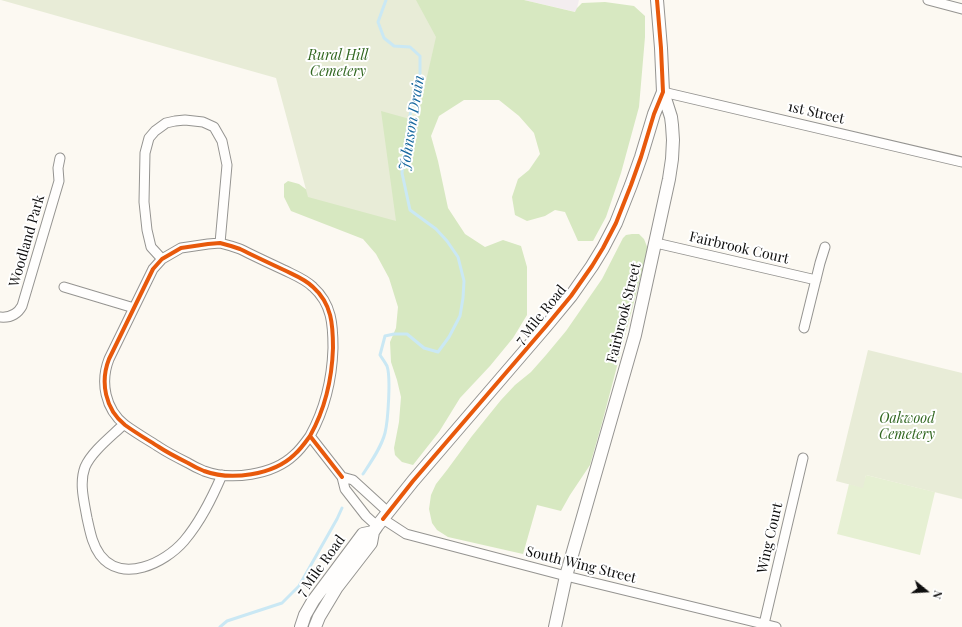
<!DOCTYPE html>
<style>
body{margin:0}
#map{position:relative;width:962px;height:627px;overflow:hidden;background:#fcf9f2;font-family:"Playfair Display",serif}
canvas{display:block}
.north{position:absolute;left:906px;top:571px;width:40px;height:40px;-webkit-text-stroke:3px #fff;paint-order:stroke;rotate:108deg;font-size:11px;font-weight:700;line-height:16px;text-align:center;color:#0e0e0e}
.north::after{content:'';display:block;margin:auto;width:14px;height:18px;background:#0e0e0e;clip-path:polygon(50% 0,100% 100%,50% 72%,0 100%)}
</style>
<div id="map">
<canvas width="962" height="627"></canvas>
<div class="north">N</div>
</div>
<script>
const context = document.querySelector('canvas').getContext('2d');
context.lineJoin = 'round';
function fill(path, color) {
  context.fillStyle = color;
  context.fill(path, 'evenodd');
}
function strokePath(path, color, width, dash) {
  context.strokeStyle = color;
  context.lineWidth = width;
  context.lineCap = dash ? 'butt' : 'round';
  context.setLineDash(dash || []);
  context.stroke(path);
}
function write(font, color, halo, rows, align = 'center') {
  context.font = font + ' "Playfair Display",serif';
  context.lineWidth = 4;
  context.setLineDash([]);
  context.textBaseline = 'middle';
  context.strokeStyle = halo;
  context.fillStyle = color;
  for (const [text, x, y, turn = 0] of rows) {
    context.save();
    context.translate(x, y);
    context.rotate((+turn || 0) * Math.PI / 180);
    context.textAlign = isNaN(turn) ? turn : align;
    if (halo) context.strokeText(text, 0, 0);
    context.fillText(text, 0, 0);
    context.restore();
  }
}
fill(new Path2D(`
 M 524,0 L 579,0 L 576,12 Z`), '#f3edef');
fill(new Path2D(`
 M 866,475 L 935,492 L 920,555 L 837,534 L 849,484 L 862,487 Z`), '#e6f0d3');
fill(new Path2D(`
 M 313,0 L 524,0 L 575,12 L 577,8 L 582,3 L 605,2 L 634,6 L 645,16 L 645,37 L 639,107 L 621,173 L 606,217 L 593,241 L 578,241 L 565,212 L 555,210 L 545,216 L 527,221 L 515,215 L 512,197 L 518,179 L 529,170 L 540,154 L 534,133 L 519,116 L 499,100 L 464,100 L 439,116 L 431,136 L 438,161 L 448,208 L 465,234 L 485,247 L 503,240 L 521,246 L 527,267 L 527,315 L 513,338 L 490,366 L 460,398 L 439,432 L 413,465 L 402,462 L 395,455 L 394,448 L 399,422 L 401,397 L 397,380 L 391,362 L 390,342 L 396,328 L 398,307 L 389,278 L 376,254 L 363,239 L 291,211 L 284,197 L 284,184 L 288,181 L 299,184 L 316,197 Z
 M 632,234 L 639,234 L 644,239 L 648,249 L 602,423 L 590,465 L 570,495 L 561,511 L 537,505 L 523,554 L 448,537 L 437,530 L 432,523 L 429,509 L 431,495 L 436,484 L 447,470 L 472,436 L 501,400 L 515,385 L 531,372 L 546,355 L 566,331 L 602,279 L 623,238 L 626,235 Z`), '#d7e8c1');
fill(new Path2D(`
 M 1,0 L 416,0 L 436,37 L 417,121 L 381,111 L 396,221 L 308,197 L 276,78 Z
 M 868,350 L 962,373 L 962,499 L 866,475 L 863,488 L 836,481 Z`), '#e8ecd7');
strokePath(new Path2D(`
 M 363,474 C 371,462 381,448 385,433 C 388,421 391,377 387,366 C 385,362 382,358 380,355 L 385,336 L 394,334 L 407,334 L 424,348 L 438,352 L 449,337 L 460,316 L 463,298 L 464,281 L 458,257 L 447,241 L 436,229 L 410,210 L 402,173 L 407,132 L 415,88 L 420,74 L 420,56 L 410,47 L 394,46 L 384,38 L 378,22 L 386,0
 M 220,627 L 227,621 L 282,603 L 299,586 L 337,519 L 342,508`), '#cae8f4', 3);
const minor = new Path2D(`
 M 928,0 L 962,9
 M 663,92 L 962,162
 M 656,243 L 816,280
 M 162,259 L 151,247 L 147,230 L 144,202 L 145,153 L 149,138 L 155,131 L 166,123 L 175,121 L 185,120 L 203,122 L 214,127 L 222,141 L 227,165 L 220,243
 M 64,287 L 134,308
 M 0,317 C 10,318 17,315 22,306 L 59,181 L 58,168 L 60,158
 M 804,328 L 820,263 L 825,247
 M 124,424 C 112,436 92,451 85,467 C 79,483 84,501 87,518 C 90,531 92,544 100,555 C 122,584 165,563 184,541 C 201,521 212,498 222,475
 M 310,436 C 305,443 300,450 294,455 C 273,475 231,481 204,471 C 199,469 193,466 188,463 C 178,458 168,453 159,447 C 148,440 136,433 125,425 C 105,409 100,382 109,359 L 153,269 L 162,259 L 181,248 L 208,244 L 220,243 L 231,246 L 240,249 C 254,256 269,263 284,270 C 294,275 305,279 313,287 C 332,304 333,325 333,348 C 332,380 325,409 310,436 L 342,477
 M 383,519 L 406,534 L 566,576 L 776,627
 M 377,526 L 366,516 L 345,489 L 342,477 L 353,480 L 388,512
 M 764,624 L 803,458`);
const tertiary = new Path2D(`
 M 301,627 L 305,615 L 313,601 L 363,534 L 373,532
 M 315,627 L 319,617 L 337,587 L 371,543 L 373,532 L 377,526 L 413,481 L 547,325 L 571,296 L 592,266 L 603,248 L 616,223 L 631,185 L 641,157 L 654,114 L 663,92
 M 555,627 L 566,576 L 635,335 L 669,179 L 672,159 L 673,140 L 672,125 L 671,117 L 663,92 L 661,48 L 657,0`);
strokePath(minor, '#959491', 11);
strokePath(tertiary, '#959491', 14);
strokePath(minor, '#fffefd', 9);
strokePath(tertiary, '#fffefd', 12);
strokePath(new Path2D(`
 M 310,436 C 305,443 300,450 294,455 C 273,475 231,481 204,471 C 199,469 193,466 188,463 C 178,458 168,453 159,447 C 148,440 136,433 125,425 C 105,409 100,382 109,359 L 153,269 L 162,259 L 181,248 L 208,244 L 220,243 L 231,246 L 240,249 C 254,256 269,263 284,270 C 294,275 305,279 313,287 C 332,304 333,325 333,348 C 332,380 325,409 310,436 L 342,477
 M 383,519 L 413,481 L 547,325 L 571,296 L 592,266 L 603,248 L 616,223 L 631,185 L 641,157 L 654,114 L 663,92 L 661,48 L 657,0`), '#e8590c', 4);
write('italic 14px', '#30661f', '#fff', [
 ["Rural Hill",338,56],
 ["Cemetery",338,72],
 ["Oakwood",907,419],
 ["Cemetery",907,435]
]);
write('14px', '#0e0e0e', '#fff', [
 ["1st Street",816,113,13],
 ["Woodland Park",27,241,-74],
 ["Fairbrook Court",739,248,13],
 ["Fairbrook Street",624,313,-76],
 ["7 Mile Road",541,315,-51],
 ["Wing Court",770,538,-77],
 ["South Wing Street",581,565,14],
 ["7 Mile Road",321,566,-54]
]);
write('italic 15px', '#18699f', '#fff', [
 ["Johnson Drain",412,123,-81]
]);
</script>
